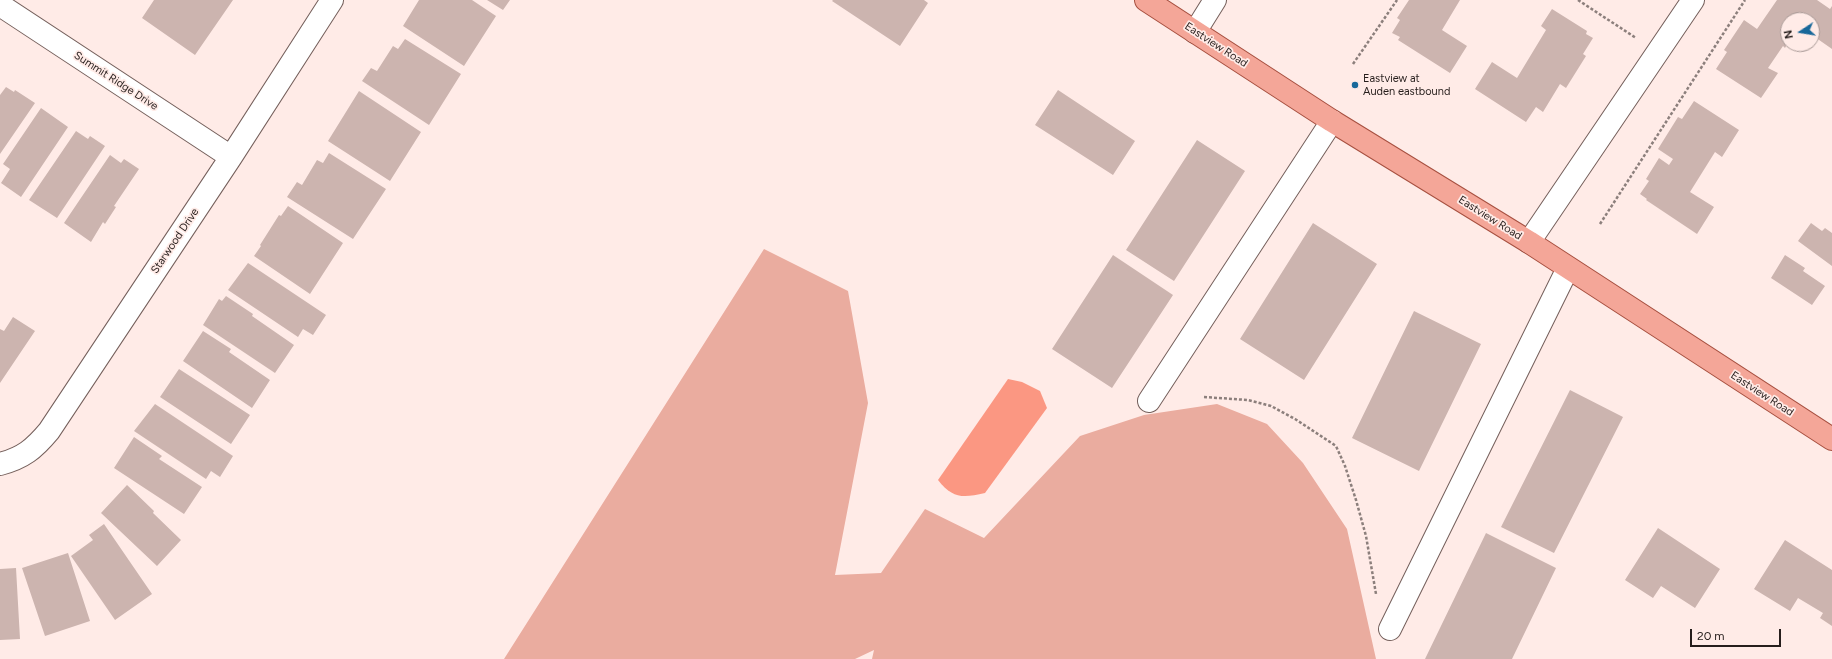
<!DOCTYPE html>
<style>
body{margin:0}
#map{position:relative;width:1832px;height:659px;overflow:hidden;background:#ffebe7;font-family:Figtree,sans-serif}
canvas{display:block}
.north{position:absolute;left:1780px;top:12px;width:40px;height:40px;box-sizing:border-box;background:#ffebe7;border:1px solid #a89996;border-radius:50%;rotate:258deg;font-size:11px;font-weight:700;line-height:16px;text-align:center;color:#261e1c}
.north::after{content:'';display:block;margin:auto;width:14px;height:18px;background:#18689a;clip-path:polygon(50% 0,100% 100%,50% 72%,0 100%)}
.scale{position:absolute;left:1690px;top:629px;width:91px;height:18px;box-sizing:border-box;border:2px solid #261e1c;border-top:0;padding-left:5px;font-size:12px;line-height:14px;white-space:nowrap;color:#261e1c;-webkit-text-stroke:3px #ffebe7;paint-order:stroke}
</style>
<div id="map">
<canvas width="1832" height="659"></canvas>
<div class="north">N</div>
<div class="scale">20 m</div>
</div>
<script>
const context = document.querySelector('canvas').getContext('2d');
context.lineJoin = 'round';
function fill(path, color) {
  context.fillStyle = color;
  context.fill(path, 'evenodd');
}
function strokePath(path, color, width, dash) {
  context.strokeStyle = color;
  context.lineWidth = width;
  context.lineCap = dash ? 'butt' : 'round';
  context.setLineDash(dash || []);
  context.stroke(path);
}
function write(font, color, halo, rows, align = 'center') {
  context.font = font + ' Figtree,sans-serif';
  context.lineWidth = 3.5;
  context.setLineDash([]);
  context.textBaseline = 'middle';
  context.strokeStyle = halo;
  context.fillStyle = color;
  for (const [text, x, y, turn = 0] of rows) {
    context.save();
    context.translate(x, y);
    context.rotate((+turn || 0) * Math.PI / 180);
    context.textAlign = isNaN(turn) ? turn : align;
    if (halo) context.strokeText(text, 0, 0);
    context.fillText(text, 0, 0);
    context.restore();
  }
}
fill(new Path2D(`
 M 764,249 L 848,291 L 868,403 L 835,575 L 881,573 L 925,509 L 984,538 L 1080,436 L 1144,415 L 1217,404 L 1267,424 L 1303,463 L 1347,529 L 1376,659 L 872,659 L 874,650 L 855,659 L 504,659 Z`), '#eaac9f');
fill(new Path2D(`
 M 1008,379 L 1022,382 L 1040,391 L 1047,408 L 985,493 C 963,498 953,499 938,480 Z`), '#fb9782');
fill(new Path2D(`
 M 154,0 L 233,0 L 195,55 L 142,18 Z
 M 419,0 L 472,0 L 496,16 L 464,66 L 403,26 Z
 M 487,0 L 510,0 L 503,10 Z
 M 833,0 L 924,0 L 928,3 L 900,46 L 832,1 Z
 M 1409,0 L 1460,0 L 1442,30 L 1467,46 L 1450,73 L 1398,40 L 1400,37 L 1392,33 L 1400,20 L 1397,18 Z
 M 1777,0 L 1817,0 L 1830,9 L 1832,6 L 1832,49 L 1812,35 L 1812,20 L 1788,20 L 1788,42 L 1785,48 L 1783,46 L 1768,68 L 1778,73 L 1761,98 L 1716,69 L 1727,52 L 1724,50 L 1744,20 L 1757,29 Z
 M 1552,9 L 1587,31 L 1586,34 L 1593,38 L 1583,54 L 1586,56 L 1566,88 L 1560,84 L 1543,112 L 1536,107 L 1526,122 L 1475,89 L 1492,62 L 1517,78 L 1546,30 L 1541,26 Z
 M 405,39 L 461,74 L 429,125 L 362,81 L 371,68 L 377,71 L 393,46 L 398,49 Z
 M 6,87 L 14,92 L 15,90 L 35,103 L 0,154 L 0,95 Z
 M 1058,90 L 1135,141 L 1113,175 L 1035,125 Z
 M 359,91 L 421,132 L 390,181 L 328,141 Z
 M 1694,101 L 1739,130 L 1722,157 L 1715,152 L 1690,192 L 1714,207 L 1697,234 L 1646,200 L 1647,199 L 1640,194 L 1649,181 L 1646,179 L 1659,158 L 1669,165 L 1673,159 L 1658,149 L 1678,117 L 1682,119 Z
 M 41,108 L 68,127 L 21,197 L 1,183 L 10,169 L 3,164 Z
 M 76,131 L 88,139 L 90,136 L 105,146 L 57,218 L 29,200 Z
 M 1197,140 L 1245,171 L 1174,281 L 1126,250 Z
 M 329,153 L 386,189 L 353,239 L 287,197 L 297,182 L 302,185 L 317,160 L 323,163 Z
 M 110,155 L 121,163 L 124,159 L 139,169 L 114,206 L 116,207 L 105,224 L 103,222 L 91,242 L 64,223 Z
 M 288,206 L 343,243 L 310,294 L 254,256 L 261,246 L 260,245 L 279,215 L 281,216 Z
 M 1313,223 L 1377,264 L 1304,380 L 1240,339 Z
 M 1811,223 L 1822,231 L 1825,228 L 1832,233 L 1832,266 L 1798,241 Z
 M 1113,255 L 1173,295 L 1112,388 L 1052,349 Z
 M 1785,255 L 1805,268 L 1803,271 L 1825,286 L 1812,305 L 1771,278 Z
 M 248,263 L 326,315 L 313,335 L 303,329 L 298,337 L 228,290 Z
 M 226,296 L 253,314 L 252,316 L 294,345 L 275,373 L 203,325 L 219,299 L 222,301 Z
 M 1414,311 L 1481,344 L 1419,471 L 1352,438 Z
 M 13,317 L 35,331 L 0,383 L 0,329 L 4,331 Z
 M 203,331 L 231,349 L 229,352 L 270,380 L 252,408 L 183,361 Z
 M 179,369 L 250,415 L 231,444 L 160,397 Z
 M 1570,390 L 1623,417 L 1554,553 L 1501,527 Z
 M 155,404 L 233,456 L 220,477 L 211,471 L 206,479 L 134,431 Z
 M 134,437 L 162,456 L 159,459 L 202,487 L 184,514 L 114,468 Z
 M 127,485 L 154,511 L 153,513 L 181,540 L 157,566 L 101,513 Z
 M 104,524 L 152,594 L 115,620 L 71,556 L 93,540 L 89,535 Z
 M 1658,528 L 1720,569 L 1695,608 L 1661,586 L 1653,598 L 1625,580 Z
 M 1486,533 L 1556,568 L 1512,659 L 1425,659 Z
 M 1785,540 L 1832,570 L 1832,626 L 1820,618 L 1823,613 L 1798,598 L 1790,611 L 1754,589 Z
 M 68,553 L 90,621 L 45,636 L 22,568 Z
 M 16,568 L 20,639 L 0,640 L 0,569 Z`), '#ccb4af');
const minor = new Path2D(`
 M 0,5 L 231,157
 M 1195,32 L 1215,0
 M 1529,242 L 1693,0
 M 1149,401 L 1332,121
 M 0,464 C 23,458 34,449 49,431 L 231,157 L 332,0
 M 1390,629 L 1568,268`);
const major = new Path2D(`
 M 1146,0 L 1332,121 L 1529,242 L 1832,439`);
strokePath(minor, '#745f5b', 24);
strokePath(major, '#a75040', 24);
strokePath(new Path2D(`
 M 1578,0 L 1636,38
 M 1353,64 L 1397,0
 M 1600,224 L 1745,0
 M 1204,397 L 1248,400 L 1271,406 L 1295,419 L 1336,446 L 1345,466 L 1356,500 L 1366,536 L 1376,594`), '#8c7f7c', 2.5, [3, 2]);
strokePath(minor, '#fff', 22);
strokePath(major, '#f4a698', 22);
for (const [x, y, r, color] of [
 [1355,85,4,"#18689a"]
]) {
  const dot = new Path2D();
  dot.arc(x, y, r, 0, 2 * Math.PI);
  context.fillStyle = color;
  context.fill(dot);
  strokePath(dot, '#ffebe7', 1.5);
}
write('11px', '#261e1c', '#ffebe7', [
 ["Eastview Road",1216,45,33],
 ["Summit Ridge Drive",116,81,33],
 ["Eastview Road",1490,218,32],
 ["Starwood Drive",175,241,-56],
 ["Eastview Road",1762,394,33]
]);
write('11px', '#261e1c', '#ffebe7', [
 ["Eastview at",1363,79],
 ["Auden eastbound",1363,92]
], 'left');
</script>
